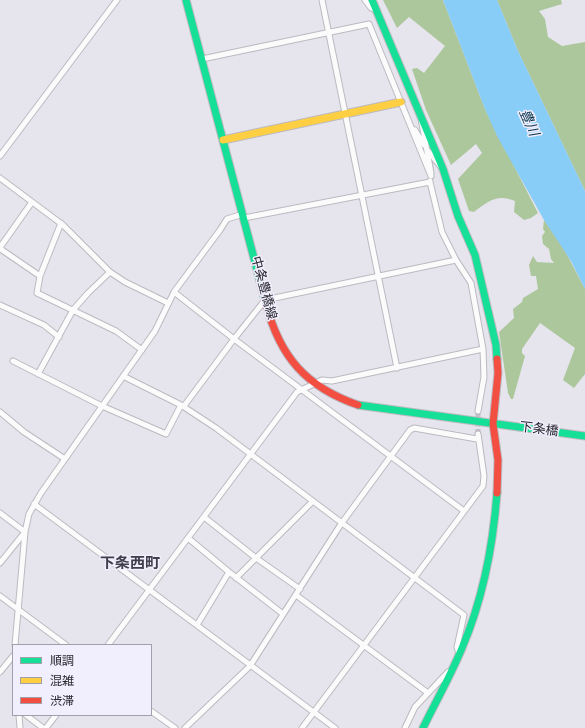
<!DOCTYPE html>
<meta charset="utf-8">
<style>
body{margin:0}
#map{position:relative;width:585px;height:728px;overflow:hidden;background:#e6e4ec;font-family:"Nunito Sans","Noto Sans JP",sans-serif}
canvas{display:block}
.legend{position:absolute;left:12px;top:644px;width:140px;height:72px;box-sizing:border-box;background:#f1eefd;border:1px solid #a19faa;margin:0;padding:5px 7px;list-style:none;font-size:12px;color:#29282e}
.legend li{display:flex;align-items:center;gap:8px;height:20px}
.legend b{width:20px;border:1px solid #a19faa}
</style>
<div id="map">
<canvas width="585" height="728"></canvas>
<ul class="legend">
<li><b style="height:5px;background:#16e098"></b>順調</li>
<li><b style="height:5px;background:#ffcf43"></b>混雑</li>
<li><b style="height:5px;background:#f24e42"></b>渋滞</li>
</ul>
</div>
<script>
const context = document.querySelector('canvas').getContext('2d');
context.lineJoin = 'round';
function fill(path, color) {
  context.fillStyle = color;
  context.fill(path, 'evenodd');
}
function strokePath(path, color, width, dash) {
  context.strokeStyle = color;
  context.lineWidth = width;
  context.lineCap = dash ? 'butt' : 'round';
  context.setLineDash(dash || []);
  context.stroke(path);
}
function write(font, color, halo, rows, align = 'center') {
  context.font = font + ' "Nunito Sans","Noto Sans JP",sans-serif';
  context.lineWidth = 3;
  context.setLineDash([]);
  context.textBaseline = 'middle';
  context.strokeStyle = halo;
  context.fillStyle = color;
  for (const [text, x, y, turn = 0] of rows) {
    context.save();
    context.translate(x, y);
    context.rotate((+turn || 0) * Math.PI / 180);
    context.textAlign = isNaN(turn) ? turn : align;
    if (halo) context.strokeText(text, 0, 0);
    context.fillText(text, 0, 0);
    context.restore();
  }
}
fill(new Path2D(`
 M 383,0 L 443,0 L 485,109 L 538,213 L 531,218 L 524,220 L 514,212 L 515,201 C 497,193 487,202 474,212 L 469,211 L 458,179 L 482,153 L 476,144 L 451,165 L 426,110 L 412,69 L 417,68 L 424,73 L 445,46 L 409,17 L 397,28 Z
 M 497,0 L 561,0 L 562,4 L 539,11 L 545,19 L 548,37 L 562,46 L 585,42 L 585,191 L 518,51 Z
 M 544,220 L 561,243 L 585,289 L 585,374 L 574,388 L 563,380 L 575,348 L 540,323 L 522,349 L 522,353 L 525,356 L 513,399 L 511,399 L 508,393 L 499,332 L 514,318 L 513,309 L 522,302 L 523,298 L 538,289 L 536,276 L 531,276 L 529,265 L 533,256 L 537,262 L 554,263 L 551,259 L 549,249 L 543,244 L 542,236 L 545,232 L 543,229 Z`), '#adc79c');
fill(new Path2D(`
 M 443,0 L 497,0 L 518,51 L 585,191 L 585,289 L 571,261 L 544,220 L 497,136 L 485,109 Z`), '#88ccf8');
strokePath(new Path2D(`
 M 478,434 L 478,411`), '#c0bec6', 5, [5, 2.5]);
const street = new Path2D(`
 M 322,0 L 397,368
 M 365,0 L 371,8 L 376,10
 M 202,59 L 369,24 L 431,176
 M 421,118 L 431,173
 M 415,130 L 424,145
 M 429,152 L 441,167
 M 0,156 L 117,0
 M 0,178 L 63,225 L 110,272 L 125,282 L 168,303
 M 244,218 L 430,182 L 430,181
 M 61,223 L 40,276 L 37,293 L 116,331 L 142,350
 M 0,246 L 2,250 L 40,276
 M 1,246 L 32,202
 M 174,292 L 234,339 L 464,511
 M 0,305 L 44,325 L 59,337
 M 13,361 L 102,406 L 166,434 L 181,405
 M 38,374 L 73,310 L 88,293 L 110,272
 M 123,376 L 181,405 L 216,428 L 464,615 L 457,647 L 459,654
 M 184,406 L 234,339 L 265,300 L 456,260
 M 478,411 L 484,377 L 483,349
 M 0,412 L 24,432 L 65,459
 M 34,504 L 335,728
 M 0,513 L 25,532 L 15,645
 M 204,517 L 256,558 L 300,589
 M 188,538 L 229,572 L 283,614
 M 0,563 L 25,532 L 29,514 L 41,493 L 155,331 L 174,292 L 220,230 L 227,219 L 243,214
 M 236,578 L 312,502
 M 296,595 L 428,693
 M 0,596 L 66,645
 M 197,625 L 229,572
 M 108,645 L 297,392 L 322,380 L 332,381 L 483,349 L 471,283 L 456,260 L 442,232 L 430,182
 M 0,672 L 13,656
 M 151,711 L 175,728
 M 19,715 L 20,728
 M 26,715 L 43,728
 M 46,728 L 56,715
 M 185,728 L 250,666 L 341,524 L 410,430 L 414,428 L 477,439
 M 302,728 L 483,486 L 484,476 L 478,434
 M 405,728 L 415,707 L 448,672`);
const fast = new Path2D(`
 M 186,0 L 266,304
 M 372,0 L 443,169 L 458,216 L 475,255 L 496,345 L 497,359
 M 358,405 L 585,436
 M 423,728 C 436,701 451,675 462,648 C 483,599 493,546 497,493`);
const slow = new Path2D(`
 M 223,140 L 401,102`);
const jam = new Path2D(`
 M 266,304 C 280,357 306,387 358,405
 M 497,493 L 498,460 L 493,424 L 498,373 L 497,359`);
strokePath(street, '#bcbac0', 7);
strokePath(fast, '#bcbac0', 9);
strokePath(slow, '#bcbac0', 9);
strokePath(jam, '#bcbac0', 9);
strokePath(street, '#fbfbfc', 5);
strokePath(fast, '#16e098', 7);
strokePath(slow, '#ffcf43', 7);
strokePath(jam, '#f24e42', 7);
write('13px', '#29282e', '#f1eefd', [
 ["中条豊橋線",263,288,75],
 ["下条橋",539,430,7]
]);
write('italic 14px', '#0a354d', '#f1eefd', [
 ["豊川",528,123,66]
]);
write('bold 15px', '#413f4b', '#f1eefd', [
 ["下条西町",130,564]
]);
</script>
